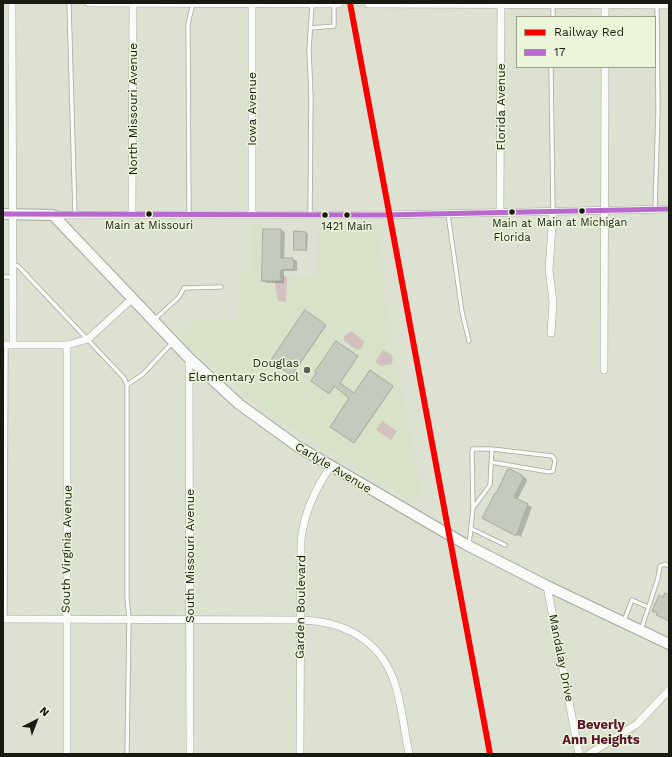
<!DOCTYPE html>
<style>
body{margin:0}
#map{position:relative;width:672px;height:757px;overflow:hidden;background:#dce1d2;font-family:"Work Sans",sans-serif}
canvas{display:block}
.frame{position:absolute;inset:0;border:4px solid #171a10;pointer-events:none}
.legend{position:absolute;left:516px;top:16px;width:140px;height:52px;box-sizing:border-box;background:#ebf5d9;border:1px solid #969d89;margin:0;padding:5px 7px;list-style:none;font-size:12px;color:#171a10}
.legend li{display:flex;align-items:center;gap:8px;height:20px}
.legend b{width:20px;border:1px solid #969d89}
.north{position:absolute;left:16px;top:701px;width:40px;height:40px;-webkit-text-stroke:3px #ebf5d9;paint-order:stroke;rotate:42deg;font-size:11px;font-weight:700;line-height:16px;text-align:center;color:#171a10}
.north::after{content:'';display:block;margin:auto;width:14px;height:18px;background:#171a10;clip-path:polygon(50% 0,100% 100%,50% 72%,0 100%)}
</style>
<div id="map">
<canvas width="672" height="757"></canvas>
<div class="frame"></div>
<ul class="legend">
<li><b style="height:5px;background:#f80000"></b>Railway Red</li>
<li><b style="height:5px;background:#b869cd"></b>17</li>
</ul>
<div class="north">N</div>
</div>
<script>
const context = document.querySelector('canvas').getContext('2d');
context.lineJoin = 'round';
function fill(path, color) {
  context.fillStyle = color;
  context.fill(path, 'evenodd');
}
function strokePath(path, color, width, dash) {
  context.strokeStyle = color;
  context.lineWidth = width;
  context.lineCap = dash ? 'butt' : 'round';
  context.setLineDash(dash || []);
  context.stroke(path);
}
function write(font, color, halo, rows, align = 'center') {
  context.font = font + ' "Work Sans",sans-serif';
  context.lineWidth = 3;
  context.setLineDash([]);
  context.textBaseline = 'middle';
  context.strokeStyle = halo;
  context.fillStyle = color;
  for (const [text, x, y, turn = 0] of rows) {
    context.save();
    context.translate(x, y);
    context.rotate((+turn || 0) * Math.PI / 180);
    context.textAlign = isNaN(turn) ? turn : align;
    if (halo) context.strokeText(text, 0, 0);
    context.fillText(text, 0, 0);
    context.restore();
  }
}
fill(new Path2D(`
 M 263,223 L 263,281 L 282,281 L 283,276 L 317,278 L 317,227 L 377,227 L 384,275 L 383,290 L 419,480 L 420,491 L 415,503 L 269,414 L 240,391 L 179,336 L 195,320 L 238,320 L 239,273 L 251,272 L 252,224 Z`), '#d8e2c8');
fill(new Path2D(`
 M 283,276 L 287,277 L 286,302 L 278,301 C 277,294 275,288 275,281 L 282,281 Z
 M 351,331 L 364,341 L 362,348 L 357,350 L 344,341 L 344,336 Z
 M 383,350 L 392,355 L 393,361 L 391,364 L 381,366 L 375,362 Z
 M 382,421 L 397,431 L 391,440 L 376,430 Z`), '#d3c1bf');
fill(new Path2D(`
 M 281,230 L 285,232 L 284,259 L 293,259 L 297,261 L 297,271 L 284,271 L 284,283 L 267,283 L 263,281 Z
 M 295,232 L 308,234 L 307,251 L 295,249 Z
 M 305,311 L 326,326 L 293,374 L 271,361 Z
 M 370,371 L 393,387 L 355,442 L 332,427 L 351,398 L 335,386 L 330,393 L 313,381 L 339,384 L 355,394 Z
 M 522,476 L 526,478 L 527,481 L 517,500 L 532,507 L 521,537 L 483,518 Z`), '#0003');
const building = new Path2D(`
 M 263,229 L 281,229 L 281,258 L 293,258 L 294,269 L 281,270 L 280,281 L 262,281 Z
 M 294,231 L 306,232 L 306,250 L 294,250 Z
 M 305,310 L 326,325 L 292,375 L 270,362 Z
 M 336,341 L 358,356 L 340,383 L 354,393 L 370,370 L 393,386 L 354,443 L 330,427 L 349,398 L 334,386 L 329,394 L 311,381 L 316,373 L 315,372 Z
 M 510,469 L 522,475 L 523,479 L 514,497 L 528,504 L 516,536 L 482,518 L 495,493 L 497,492 L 507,470 Z
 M 665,593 L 669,595 L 669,621 L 656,615 L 657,613 L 652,611 L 659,595 L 663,597 Z`);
fill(building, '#c5cabe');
strokePath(building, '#a7ab9f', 1);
const lane = new Path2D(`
 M 69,3 L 75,215
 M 553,17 L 553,4
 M 310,28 L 334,26 L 334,4
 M 551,67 L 553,211
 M 655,209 L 658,111 L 657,5
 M 448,214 L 462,312 L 469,341
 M 189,215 L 188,24 L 193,3
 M 310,215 L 311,96 L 309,50 L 312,4
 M 13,265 L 18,266 L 124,378 L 127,385 L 127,597 L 129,619 L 127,754
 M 3,277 L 13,277
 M 154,320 L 179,297 L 184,288 L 221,287
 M 127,385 L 143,374 L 173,342
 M 473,508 L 490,485 L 492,449
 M 472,529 L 505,545
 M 469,545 L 473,508 L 472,452 L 473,449 L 492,449 L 552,456 L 555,460 L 553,471 L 549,472 L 491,462
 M 5,619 L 6,345
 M 624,621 L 632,600 L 648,607
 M 641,630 L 658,578 L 660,566 L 665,564 L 669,566`);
const street = new Path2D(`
 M 12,3 L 13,345
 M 89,3 L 339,4
 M 368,4 L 669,5
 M 605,17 L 605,3
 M 500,212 L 501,3
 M 53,215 L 383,215 L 669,209
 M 132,215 L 133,3
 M 252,215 L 252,3
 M 551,333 L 553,301 L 549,270 L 553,211
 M 3,345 L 67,345 L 88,339 L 133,298
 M 67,345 L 67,754
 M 189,358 L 190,754
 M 604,370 L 605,67
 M 547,586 L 579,754
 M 3,619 L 300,620 C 343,621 379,639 394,681 C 402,704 404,730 409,754
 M 300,754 L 301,539 C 305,511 315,490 330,467
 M 589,754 L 637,724 L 669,690`);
const secondary = new Path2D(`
 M 3,214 L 53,215 L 189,358 L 239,404 L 297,446 L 465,544 L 547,586 L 669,644`);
strokePath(lane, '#a4a89d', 5);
strokePath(street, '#a4a89d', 8);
strokePath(secondary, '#a4a89d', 12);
strokePath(lane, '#fafaf8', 3.5);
strokePath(street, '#fafaf8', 7);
strokePath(secondary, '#fafaf8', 10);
strokePath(new Path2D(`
 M 3,214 L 383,215 L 669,209`), '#b869cd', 5);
strokePath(new Path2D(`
 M 350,3 L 490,754`), '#f80000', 6);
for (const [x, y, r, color] of [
 [582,211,3.5,"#171a10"],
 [512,212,3.5,"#171a10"],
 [149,214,3.5,"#171a10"],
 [325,215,3.5,"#171a10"],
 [347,215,3.5,"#171a10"],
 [307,370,4,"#5c6054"]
]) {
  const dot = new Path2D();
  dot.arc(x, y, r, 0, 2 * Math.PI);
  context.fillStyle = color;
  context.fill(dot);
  strokePath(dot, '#ebf5d9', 1.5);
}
write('11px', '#171a10', '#ebf5d9', [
 ["Main at Michigan",582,223],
 ["Main at",512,224],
 ["Florida",512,238],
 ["Main at Missouri",149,226],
 ["1421 Main",347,227]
]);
write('12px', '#171a10', '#ebf5d9', [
 ["Florida Avenue",501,107,-90],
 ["North Missouri Avenue",133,109,-90],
 ["Iowa Avenue",252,109,-90],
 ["Carlyle Avenue",333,468,31],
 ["South Virginia Avenue",67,549,-89],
 ["South Missouri Avenue",190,556,-90],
 ["Garden Boulevard",301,607,-89],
 ["Mandalay Drive",561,658,79]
]);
write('12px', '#171a10', '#ebf5d9', [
 ["Douglas",299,363],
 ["Elementary School",299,377]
], 'right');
write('bold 13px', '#59162f', '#ebf5d9', [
 ["Beverly",601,725],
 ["Ann Heights",601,740]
]);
</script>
